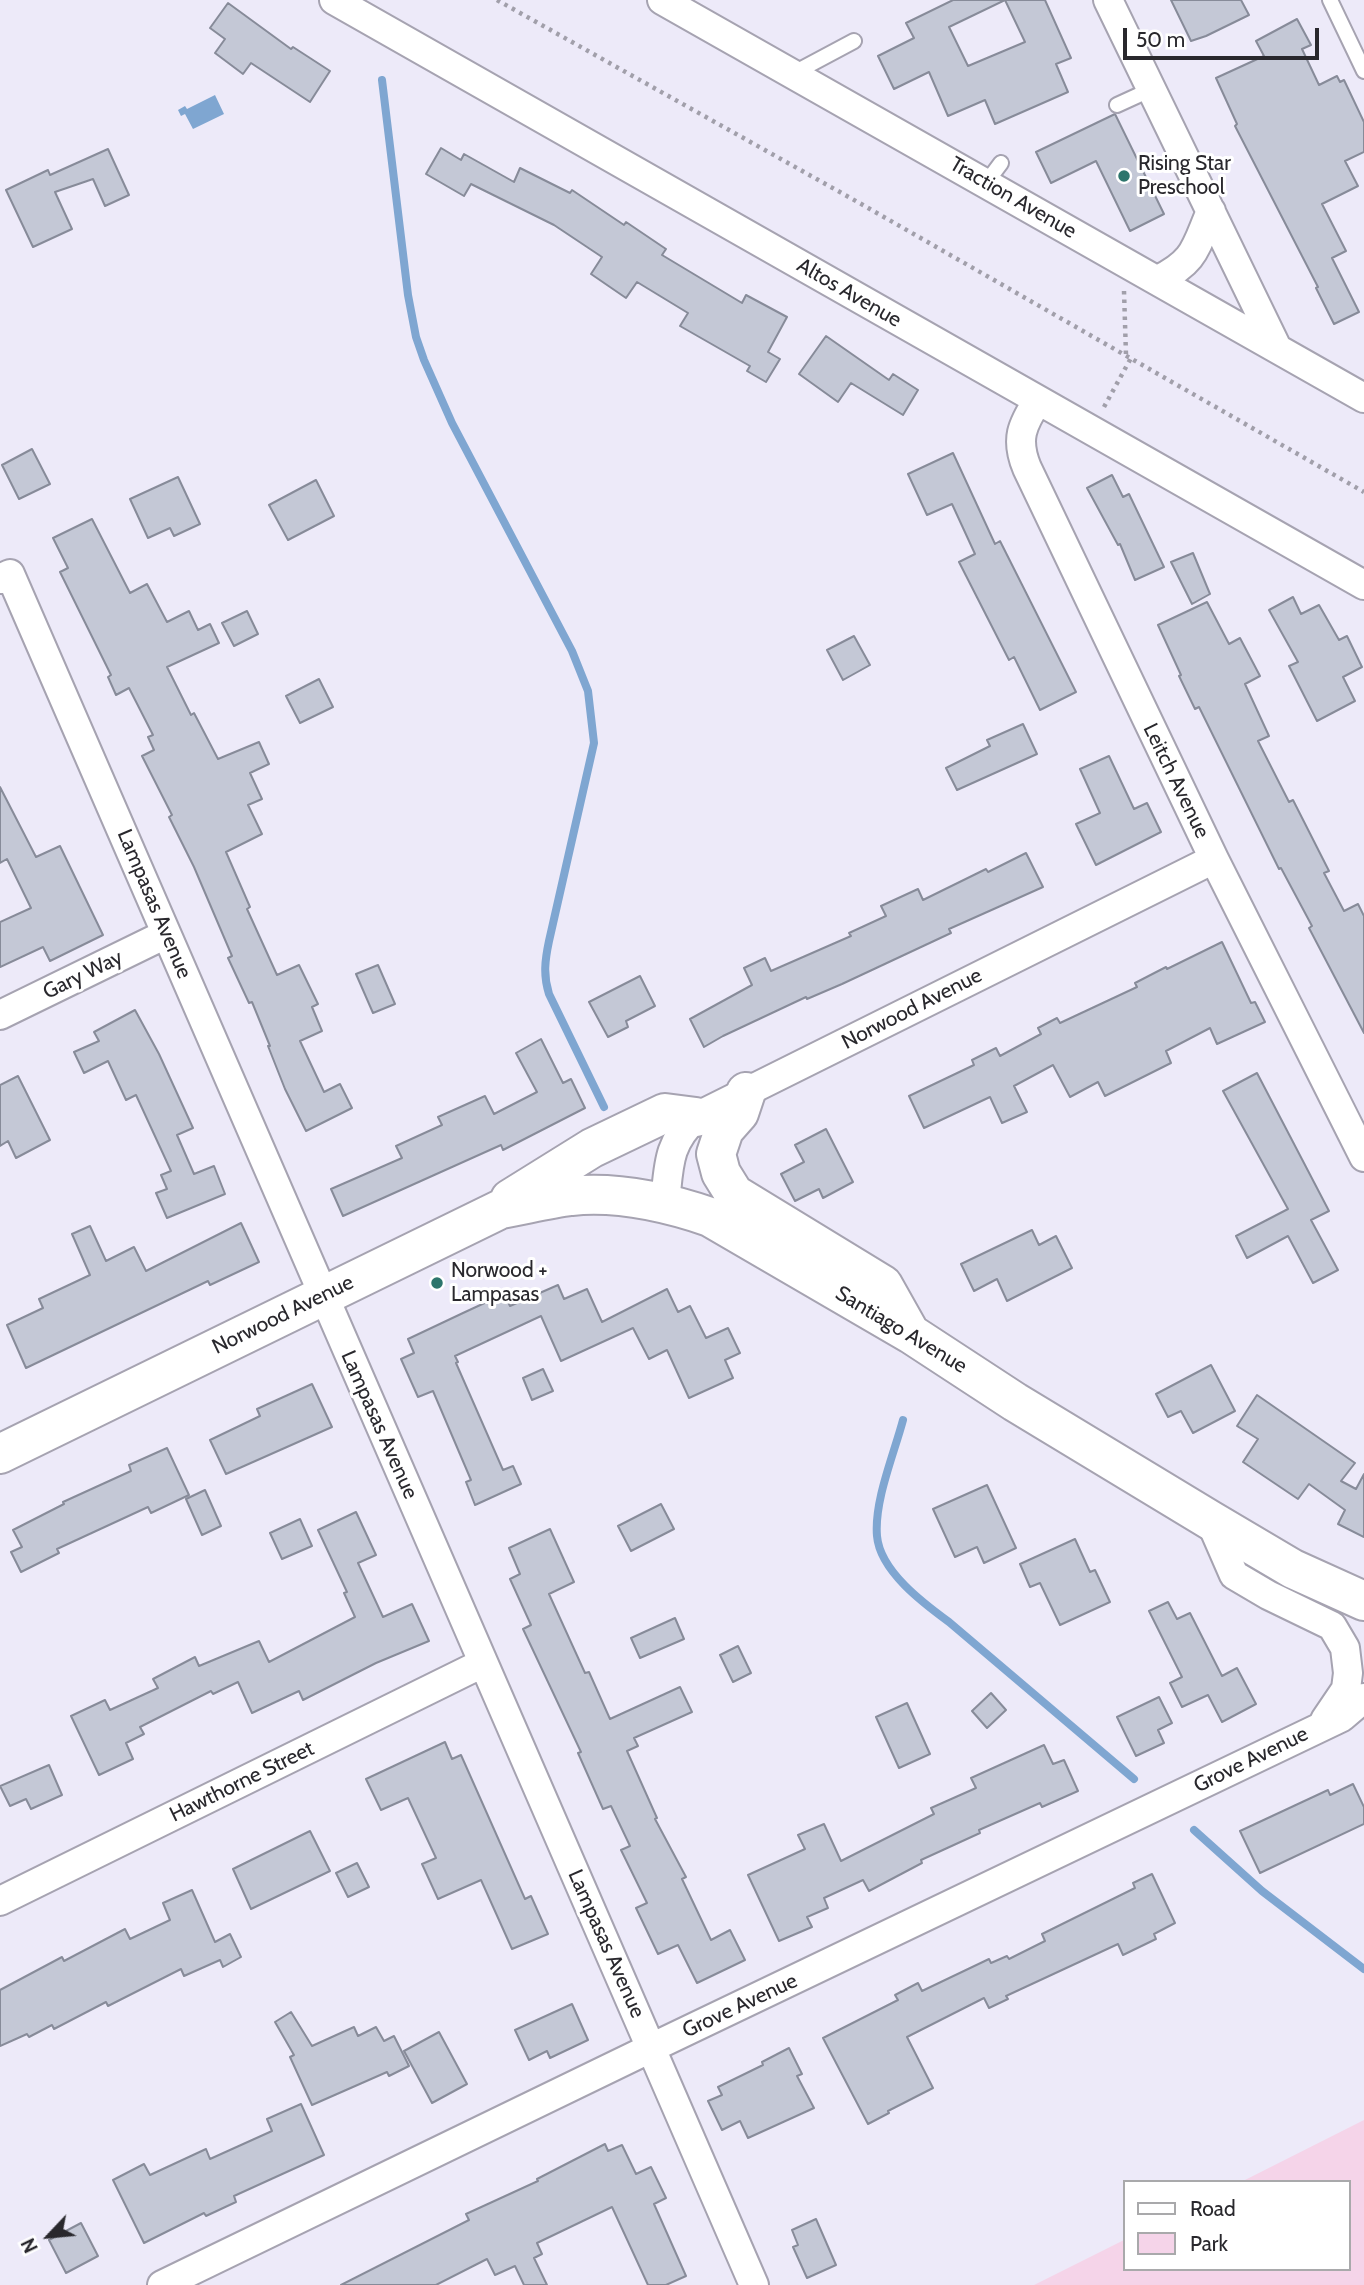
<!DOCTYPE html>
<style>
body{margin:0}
#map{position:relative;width:1364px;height:2285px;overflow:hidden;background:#edeaf9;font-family:Cabin,sans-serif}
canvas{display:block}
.legend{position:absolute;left:1123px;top:2180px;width:228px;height:91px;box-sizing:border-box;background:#fff;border:2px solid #a9a9ab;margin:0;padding:9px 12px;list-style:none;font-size:21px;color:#29282d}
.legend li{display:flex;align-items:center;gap:14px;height:35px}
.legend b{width:35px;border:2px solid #a9a9ab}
.north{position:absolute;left:14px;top:2201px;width:70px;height:70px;-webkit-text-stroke:5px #fff;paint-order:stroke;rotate:244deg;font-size:19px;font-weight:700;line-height:28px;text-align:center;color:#29282d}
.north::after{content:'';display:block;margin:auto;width:24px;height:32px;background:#29282d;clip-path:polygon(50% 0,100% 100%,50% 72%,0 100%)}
.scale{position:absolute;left:1123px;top:28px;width:196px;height:32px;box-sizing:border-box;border:4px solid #29282d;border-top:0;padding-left:9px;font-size:21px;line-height:24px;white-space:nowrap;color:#29282d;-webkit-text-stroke:5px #fff;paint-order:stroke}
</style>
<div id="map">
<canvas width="1364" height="2285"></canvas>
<ul class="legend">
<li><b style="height:9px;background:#fff"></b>Road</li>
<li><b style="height:19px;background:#f5d4e9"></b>Park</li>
</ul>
<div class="north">N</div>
<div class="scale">50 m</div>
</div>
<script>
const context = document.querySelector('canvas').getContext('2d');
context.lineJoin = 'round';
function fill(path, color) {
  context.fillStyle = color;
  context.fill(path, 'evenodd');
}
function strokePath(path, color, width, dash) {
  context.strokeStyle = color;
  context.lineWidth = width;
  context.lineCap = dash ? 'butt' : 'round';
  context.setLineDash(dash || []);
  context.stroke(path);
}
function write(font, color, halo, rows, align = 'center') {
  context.font = font + ' Cabin,sans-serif';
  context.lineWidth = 6;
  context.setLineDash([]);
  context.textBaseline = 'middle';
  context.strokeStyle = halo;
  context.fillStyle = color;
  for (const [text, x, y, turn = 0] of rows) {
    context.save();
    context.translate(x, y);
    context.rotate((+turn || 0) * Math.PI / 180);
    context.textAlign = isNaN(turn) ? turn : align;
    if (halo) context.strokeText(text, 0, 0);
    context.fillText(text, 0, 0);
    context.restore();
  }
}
fill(new Path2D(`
 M 1364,2120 L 1364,2285 L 1034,2285 L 1124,2240 L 1124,2269 L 1348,2269 L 1348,2182 L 1241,2182 Z`), '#f5d4e9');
fill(new Path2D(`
 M 215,95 L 224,114 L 193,129 L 185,114 L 181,116 L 178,110 L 185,106 L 187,109 Z`), '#7fa6d1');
strokePath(new Path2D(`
 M 382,80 L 408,295 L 416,337 L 424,360 L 452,423 L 572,651 L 588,691 L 594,743 L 549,941 C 545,960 543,975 549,994 L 604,1107
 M 903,1420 C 894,1454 874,1501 877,1536 C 880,1571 923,1603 949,1622 L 1134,1779
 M 1194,1830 L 1262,1891 L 1364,1969`), '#7fa6d1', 8);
const building = new Path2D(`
 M 953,0 L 1045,0 L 1071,58 L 1056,64 L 1068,92 L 995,124 L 985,100 L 948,116 L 929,72 L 894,89 L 878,56 L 914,38 L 906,23 ZM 1005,0 L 1025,42 L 968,66 L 949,27 Z
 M 1171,0 L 1241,0 L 1249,15 L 1206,36 L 1191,41 Z
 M 228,3 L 291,49 L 293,47 L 330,71 L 310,102 L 251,63 L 243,74 L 215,53 L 225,39 L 210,28 Z
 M 1297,19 L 1311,45 L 1302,49 L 1319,85 L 1337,76 L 1340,82 L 1344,80 L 1364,122 L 1364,152 L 1345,161 L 1358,186 L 1322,204 L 1346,251 L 1332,258 L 1359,312 L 1334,324 L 1316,288 L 1318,287 L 1235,126 L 1237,124 L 1216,78 L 1264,56 L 1256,41 Z
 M 1115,114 L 1164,214 L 1130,231 L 1096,161 L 1051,183 L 1036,152 Z
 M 441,148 L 461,160 L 464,154 L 514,182 L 520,168 L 570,193 L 572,190 L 624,225 L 626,222 L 666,249 L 662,255 L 742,303 L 746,295 L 787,317 L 768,352 L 780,359 L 766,382 L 747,371 L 750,366 L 680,326 L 688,313 L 637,282 L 626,298 L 591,274 L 602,257 L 554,225 L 471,184 L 464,196 L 426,174 Z
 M 108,149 L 129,195 L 105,206 L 93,179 L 55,192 L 72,229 L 33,247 L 6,190 L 48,170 L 50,175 Z
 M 826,336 L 889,380 L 893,374 L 918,390 L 903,415 L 851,383 L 838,402 L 799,374 Z
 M 32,449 L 50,484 L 19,499 L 2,465 Z
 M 953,453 L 995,544 L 1000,541 L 1076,692 L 1040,710 L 1014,657 L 1009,660 L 959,562 L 975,554 L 952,504 L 927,515 L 908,474 Z
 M 1112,475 L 1123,497 L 1129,494 L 1164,567 L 1135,580 L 1120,544 L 1118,545 L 1087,488 Z
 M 178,477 L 200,524 L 174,536 L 170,528 L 148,538 L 130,499 Z
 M 316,480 L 334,516 L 288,540 L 269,505 Z
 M 92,519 L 130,593 L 147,584 L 167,622 L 189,611 L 198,630 L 210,624 L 219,643 L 167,667 L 191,715 L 194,713 L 218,759 L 259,742 L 269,764 L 250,773 L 262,799 L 248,805 L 262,834 L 226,852 L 250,907 L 247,909 L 277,975 L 299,965 L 318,1004 L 312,1007 L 322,1031 L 300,1041 L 324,1092 L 340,1084 L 352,1108 L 306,1131 L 285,1089 L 268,1046 L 270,1046 L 252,1002 L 249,1003 L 228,958 L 232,956 L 194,867 L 169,817 L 172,815 L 142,756 L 154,750 L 148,737 L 153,735 L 129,688 L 116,695 L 108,677 L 111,675 L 60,572 L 68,568 L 53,538 Z
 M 1193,553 L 1210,594 L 1192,604 L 1171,562 Z
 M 1293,597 L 1301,614 L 1319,605 L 1339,640 L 1347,636 L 1362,667 L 1343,677 L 1355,701 L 1317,721 L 1289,666 L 1298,662 L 1269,610 Z
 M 1207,602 L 1229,644 L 1240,638 L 1260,676 L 1245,684 L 1269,736 L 1258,741 L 1289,802 L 1293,800 L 1329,871 L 1324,873 L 1344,911 L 1358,904 L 1364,916 L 1364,1033 L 1309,928 L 1312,926 L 1281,868 L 1279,869 L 1199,707 L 1195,709 L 1179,676 L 1181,675 L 1158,625 Z
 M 247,611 L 258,634 L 234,646 L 222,623 Z
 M 854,636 L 870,665 L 843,680 L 827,650 Z
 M 319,679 L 333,707 L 300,723 L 286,696 Z
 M 1023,724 L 1037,754 L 957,790 L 946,768 L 990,746 L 987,740 Z
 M 1109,756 L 1134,809 L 1147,803 L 1161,832 L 1096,865 L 1076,824 L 1100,813 L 1080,769 Z
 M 0,787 L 36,857 L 60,846 L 103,935 L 50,961 L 43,947 L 0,967 L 0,922 L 31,908 L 7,859 L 0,863 Z
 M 1026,853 L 1043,887 L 949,929 L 951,933 L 842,984 L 807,999 L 806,997 L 723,1036 L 704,1047 L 690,1019 L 752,985 L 744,968 L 765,958 L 771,971 L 851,936 L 849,933 L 886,916 L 881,906 L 918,889 L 923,900 L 986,869 L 988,872 Z
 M 1222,942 L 1251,1003 L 1255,1002 L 1265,1022 L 1217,1044 L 1210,1028 L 1166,1051 L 1171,1063 L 1105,1096 L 1098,1082 L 1070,1097 L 1053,1065 L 1014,1086 L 1027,1112 L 1002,1123 L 990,1097 L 924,1128 L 909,1096 L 974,1065 L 972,1060 L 996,1048 L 1000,1056 L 1041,1034 L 1038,1028 L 1057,1018 L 1060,1023 L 1137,987 L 1135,983 L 1166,967 L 1167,969 Z
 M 378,965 L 395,1004 L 373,1013 L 356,974 Z
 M 640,976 L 655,1006 L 626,1021 L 628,1027 L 608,1037 L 589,1002 Z
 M 135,1010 L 159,1054 L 193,1128 L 177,1135 L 194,1174 L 214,1166 L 225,1194 L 167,1218 L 156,1193 L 167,1189 L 161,1175 L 171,1171 L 136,1095 L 126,1100 L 108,1061 L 84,1073 L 74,1052 L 99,1041 L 94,1032 Z
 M 541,1039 L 563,1083 L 571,1079 L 585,1108 L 503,1150 L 501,1145 L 343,1216 L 331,1189 L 402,1158 L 396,1146 L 442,1125 L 438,1117 L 485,1096 L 494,1114 L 537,1092 L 516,1053 Z
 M 1257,1073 L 1329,1211 L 1311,1220 L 1338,1270 L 1313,1283 L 1288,1236 L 1247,1258 L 1236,1236 L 1288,1209 L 1223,1091 Z
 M 18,1076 L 50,1140 L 16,1158 L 8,1141 L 0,1146 L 0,1085 Z
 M 826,1129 L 853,1182 L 823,1198 L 819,1189 L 795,1201 L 781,1174 L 804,1162 L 795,1145 Z
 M 241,1223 L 259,1262 L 210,1285 L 208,1281 L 26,1368 L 7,1325 L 43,1308 L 39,1299 L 90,1275 L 72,1234 L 90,1226 L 106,1261 L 134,1247 L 146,1271 Z
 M 1032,1230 L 1039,1245 L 1056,1236 L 1072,1268 L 1007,1301 L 997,1279 L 974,1291 L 961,1264 Z
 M 558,1285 L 564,1299 L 587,1289 L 602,1322 L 667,1289 L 678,1312 L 690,1306 L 706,1338 L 728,1328 L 740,1353 L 725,1360 L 733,1378 L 689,1398 L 667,1350 L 649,1359 L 633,1328 L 561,1361 L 541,1316 L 455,1356 L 458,1362 L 456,1363 L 503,1470 L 513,1466 L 521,1484 L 475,1505 L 466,1482 L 471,1480 L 433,1391 L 418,1397 L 401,1359 L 414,1353 L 408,1339 L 463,1313 L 504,1294 L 510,1306 Z
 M 1211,1365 L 1235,1411 L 1193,1433 L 1181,1411 L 1168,1417 L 1156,1394 Z
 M 543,1369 L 553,1391 L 532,1400 L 523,1378 Z
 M 312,1384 L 332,1427 L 226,1474 L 210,1440 L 260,1416 L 257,1409 Z
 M 1257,1395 L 1355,1463 L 1341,1481 L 1356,1489 L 1364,1474 L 1364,1537 L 1338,1524 L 1345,1510 L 1309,1484 L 1298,1499 L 1243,1462 L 1258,1439 L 1237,1426 Z
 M 167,1448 L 189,1495 L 151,1513 L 148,1507 L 57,1549 L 59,1553 L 21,1572 L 11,1552 L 22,1547 L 13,1530 L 64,1504 L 63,1502 L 131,1471 L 129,1465 Z
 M 987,1485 L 1016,1548 L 984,1563 L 977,1547 L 955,1557 L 933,1509 Z
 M 205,1490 L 221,1526 L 202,1535 L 186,1499 Z
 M 661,1504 L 674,1529 L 631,1551 L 618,1526 Z
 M 356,1512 L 376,1555 L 358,1563 L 383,1617 L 412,1604 L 429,1641 L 376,1663 L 303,1700 L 299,1691 L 252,1713 L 238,1682 L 213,1694 L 211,1691 L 140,1727 L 144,1734 L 126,1743 L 133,1759 L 99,1775 L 71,1716 L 105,1700 L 110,1710 L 158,1688 L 153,1679 L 195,1657 L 199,1666 L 259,1641 L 269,1662 L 355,1617 L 344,1593 L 347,1592 L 318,1530 Z
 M 300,1519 L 312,1546 L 282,1559 L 270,1533 Z
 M 550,1529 L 574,1582 L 549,1594 L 585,1673 L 589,1672 L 610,1719 L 680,1687 L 692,1712 L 634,1738 L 638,1746 L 627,1751 L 657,1818 L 655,1819 L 686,1877 L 682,1879 L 711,1940 L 730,1930 L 745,1960 L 697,1983 L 678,1945 L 658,1954 L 636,1908 L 647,1903 L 621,1850 L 630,1846 L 611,1806 L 603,1809 L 578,1753 L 581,1752 L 523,1629 L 531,1625 L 510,1579 L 520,1574 L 509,1548 Z
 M 1075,1539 L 1090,1572 L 1095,1570 L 1110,1602 L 1060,1625 L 1040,1583 L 1030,1587 L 1020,1564 Z
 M 1168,1602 L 1177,1619 L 1190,1613 L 1222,1676 L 1237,1668 L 1256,1704 L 1222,1722 L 1208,1695 L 1182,1707 L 1170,1683 L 1182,1677 L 1149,1611 Z
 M 675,1618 L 684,1639 L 640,1658 L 631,1638 Z
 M 738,1646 L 751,1673 L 733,1682 L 720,1655 Z
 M 991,1693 L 1006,1710 L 987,1728 L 972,1711 Z
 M 1159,1697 L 1172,1723 L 1158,1730 L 1164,1743 L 1136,1756 L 1117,1717 Z
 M 907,1703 L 930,1754 L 899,1768 L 876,1717 Z
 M 445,1742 L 452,1759 L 461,1755 L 525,1899 L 531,1896 L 548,1934 L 512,1949 L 481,1880 L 438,1899 L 422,1864 L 436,1858 L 408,1798 L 381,1810 L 366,1779 Z
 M 1044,1745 L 1053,1764 L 1064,1760 L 1078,1791 L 1042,1807 L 1040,1803 L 979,1830 L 980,1833 L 921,1860 L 922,1863 L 869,1891 L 863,1880 L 824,1898 L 828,1908 L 807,1917 L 812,1927 L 779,1941 L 748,1875 L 805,1849 L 798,1835 L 824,1824 L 841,1861 L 934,1814 L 931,1808 L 976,1788 L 971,1778 Z
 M 49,1765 L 62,1795 L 31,1809 L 26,1799 L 10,1806 L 0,1786 Z
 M 1353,1784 L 1364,1807 L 1364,1824 L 1260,1873 L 1240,1831 L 1328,1790 L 1330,1795 Z
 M 310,1831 L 330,1871 L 251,1909 L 233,1869 Z
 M 357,1863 L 369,1887 L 348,1897 L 336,1873 Z
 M 1152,1874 L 1175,1923 L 1154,1934 L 1156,1939 L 1123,1955 L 1118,1944 L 1006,1996 L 1008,1999 L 989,2008 L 984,1998 L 907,2037 L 933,2088 L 888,2111 L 889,2113 L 868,2124 L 823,2038 L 898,2000 L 895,1995 L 918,1983 L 922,1991 L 989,1959 L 991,1963 L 1007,1956 L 1009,1959 L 1045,1941 L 1042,1934 L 1135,1888 L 1133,1883 Z
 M 192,1890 L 215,1942 L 230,1934 L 241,1957 L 223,1967 L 220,1960 L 184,1976 L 181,1969 L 108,2006 L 106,2002 L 54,2029 L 52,2025 L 29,2037 L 27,2034 L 0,2046 L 0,1990 L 62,1957 L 64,1961 L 125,1929 L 130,1939 L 170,1920 L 163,1903 Z
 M 572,2004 L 588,2040 L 550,2058 L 547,2051 L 529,2060 L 515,2030 Z
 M 291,2012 L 312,2046 L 354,2027 L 358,2036 L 376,2027 L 384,2041 L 394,2036 L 409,2066 L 389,2076 L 387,2072 L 312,2105 L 290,2057 L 294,2055 L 275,2022 Z
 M 439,2032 L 467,2084 L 432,2103 L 404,2051 Z
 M 789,2048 L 802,2074 L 797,2076 L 814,2108 L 748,2138 L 740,2121 L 722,2130 L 708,2101 L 722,2095 L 718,2087 L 763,2065 L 762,2062 Z
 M 301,2104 L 324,2155 L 234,2196 L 236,2202 L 206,2216 L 204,2213 L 144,2243 L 113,2180 L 144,2164 L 150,2175 L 206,2149 L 210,2159 L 272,2131 L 267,2119 Z
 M 605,2144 L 608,2151 L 622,2145 L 636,2174 L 651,2167 L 666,2198 L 654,2204 L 686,2276 L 666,2285 L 648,2285 L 612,2207 L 537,2243 L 542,2254 L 534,2258 L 547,2285 L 524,2285 L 515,2266 L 495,2275 L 487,2259 L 436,2285 L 341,2285 L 469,2220 L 466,2214 L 538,2181 L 537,2179 Z
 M 816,2219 L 836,2265 L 807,2278 L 793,2247 L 798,2245 L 792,2230 Z
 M 81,2223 L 98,2256 L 66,2273 L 49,2240 Z`);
fill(building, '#c4c8d6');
strokePath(building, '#878b99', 2);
const lane = new Path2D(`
 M 1330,0 L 1364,71
 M 794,73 L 854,41
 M 1117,105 L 1152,89
 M 986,183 L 1001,163`);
const street = new Path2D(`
 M 334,0 L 1364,585
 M 662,0 L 1364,398
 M 1108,0 L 1277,348
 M 1158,280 C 1196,261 1195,248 1211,211
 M 1038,400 C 1022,425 1015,439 1027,468 L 1214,859 L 1364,1157
 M 0,579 L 10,574 L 754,2285
 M 0,1015 L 166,934
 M 665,1203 C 669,1166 667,1144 696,1117 L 1214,859
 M 1210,1520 L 1234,1575 L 1268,1595 L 1332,1626 L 1345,1648 L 1348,1673 L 1346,1689 L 1325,1720
 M 0,1901 L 483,1663
 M 162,2285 L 651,2048 L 1342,1717 L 1364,1698`);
const secondary = new Path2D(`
 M 746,1092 L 739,1113 L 724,1130 L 716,1154 L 721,1173 L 734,1194 L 883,1285 L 910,1333
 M 510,1199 L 592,1148 L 665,1113 L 696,1117
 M 0,1454 L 501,1209 C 524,1205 548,1199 571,1196 C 618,1191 666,1202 710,1217 L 911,1334 L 1015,1402 L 1210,1520 L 1293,1569 L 1364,1601`);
strokePath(lane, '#a6a3b1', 18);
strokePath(street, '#a6a3b1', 32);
strokePath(secondary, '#a6a3b1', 42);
strokePath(new Path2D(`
 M 497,0 L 863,205 L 1364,492
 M 1124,291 L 1126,355
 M 1104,407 L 1131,358`), '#a19faa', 4.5, [3.5, 5]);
strokePath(lane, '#fff', 14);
strokePath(street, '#fff', 28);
strokePath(secondary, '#fff', 38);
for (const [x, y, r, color] of [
 [1124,176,7,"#2d756c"],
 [437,1283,7,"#2d756c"]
]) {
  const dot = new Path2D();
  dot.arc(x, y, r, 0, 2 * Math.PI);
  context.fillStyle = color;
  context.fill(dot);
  strokePath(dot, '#fff', 2.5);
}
write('21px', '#29282d', '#fff', [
 ["Rising Star",1138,164],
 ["Preschool",1138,188],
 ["Norwood +",451,1271],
 ["Lampasas",451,1295]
], 'left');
write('21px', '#29282d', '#fff', [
 ["Traction Avenue",1013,198,30],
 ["Altos Avenue",849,293,30],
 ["Leitch Avenue",1176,781,64],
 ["Lampasas Avenue",154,904,67],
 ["Gary Way",83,975,-26],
 ["Norwood Avenue",912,1009,-27],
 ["Norwood Avenue",283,1315,-26],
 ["Santiago Avenue",901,1330,31],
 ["Lampasas Avenue",379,1425,66],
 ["Grove Avenue",1251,1760,-26],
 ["Hawthorne Street",242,1782,-26],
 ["Lampasas Avenue",606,1944,66],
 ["Grove Avenue",740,2006,-25]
]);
</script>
